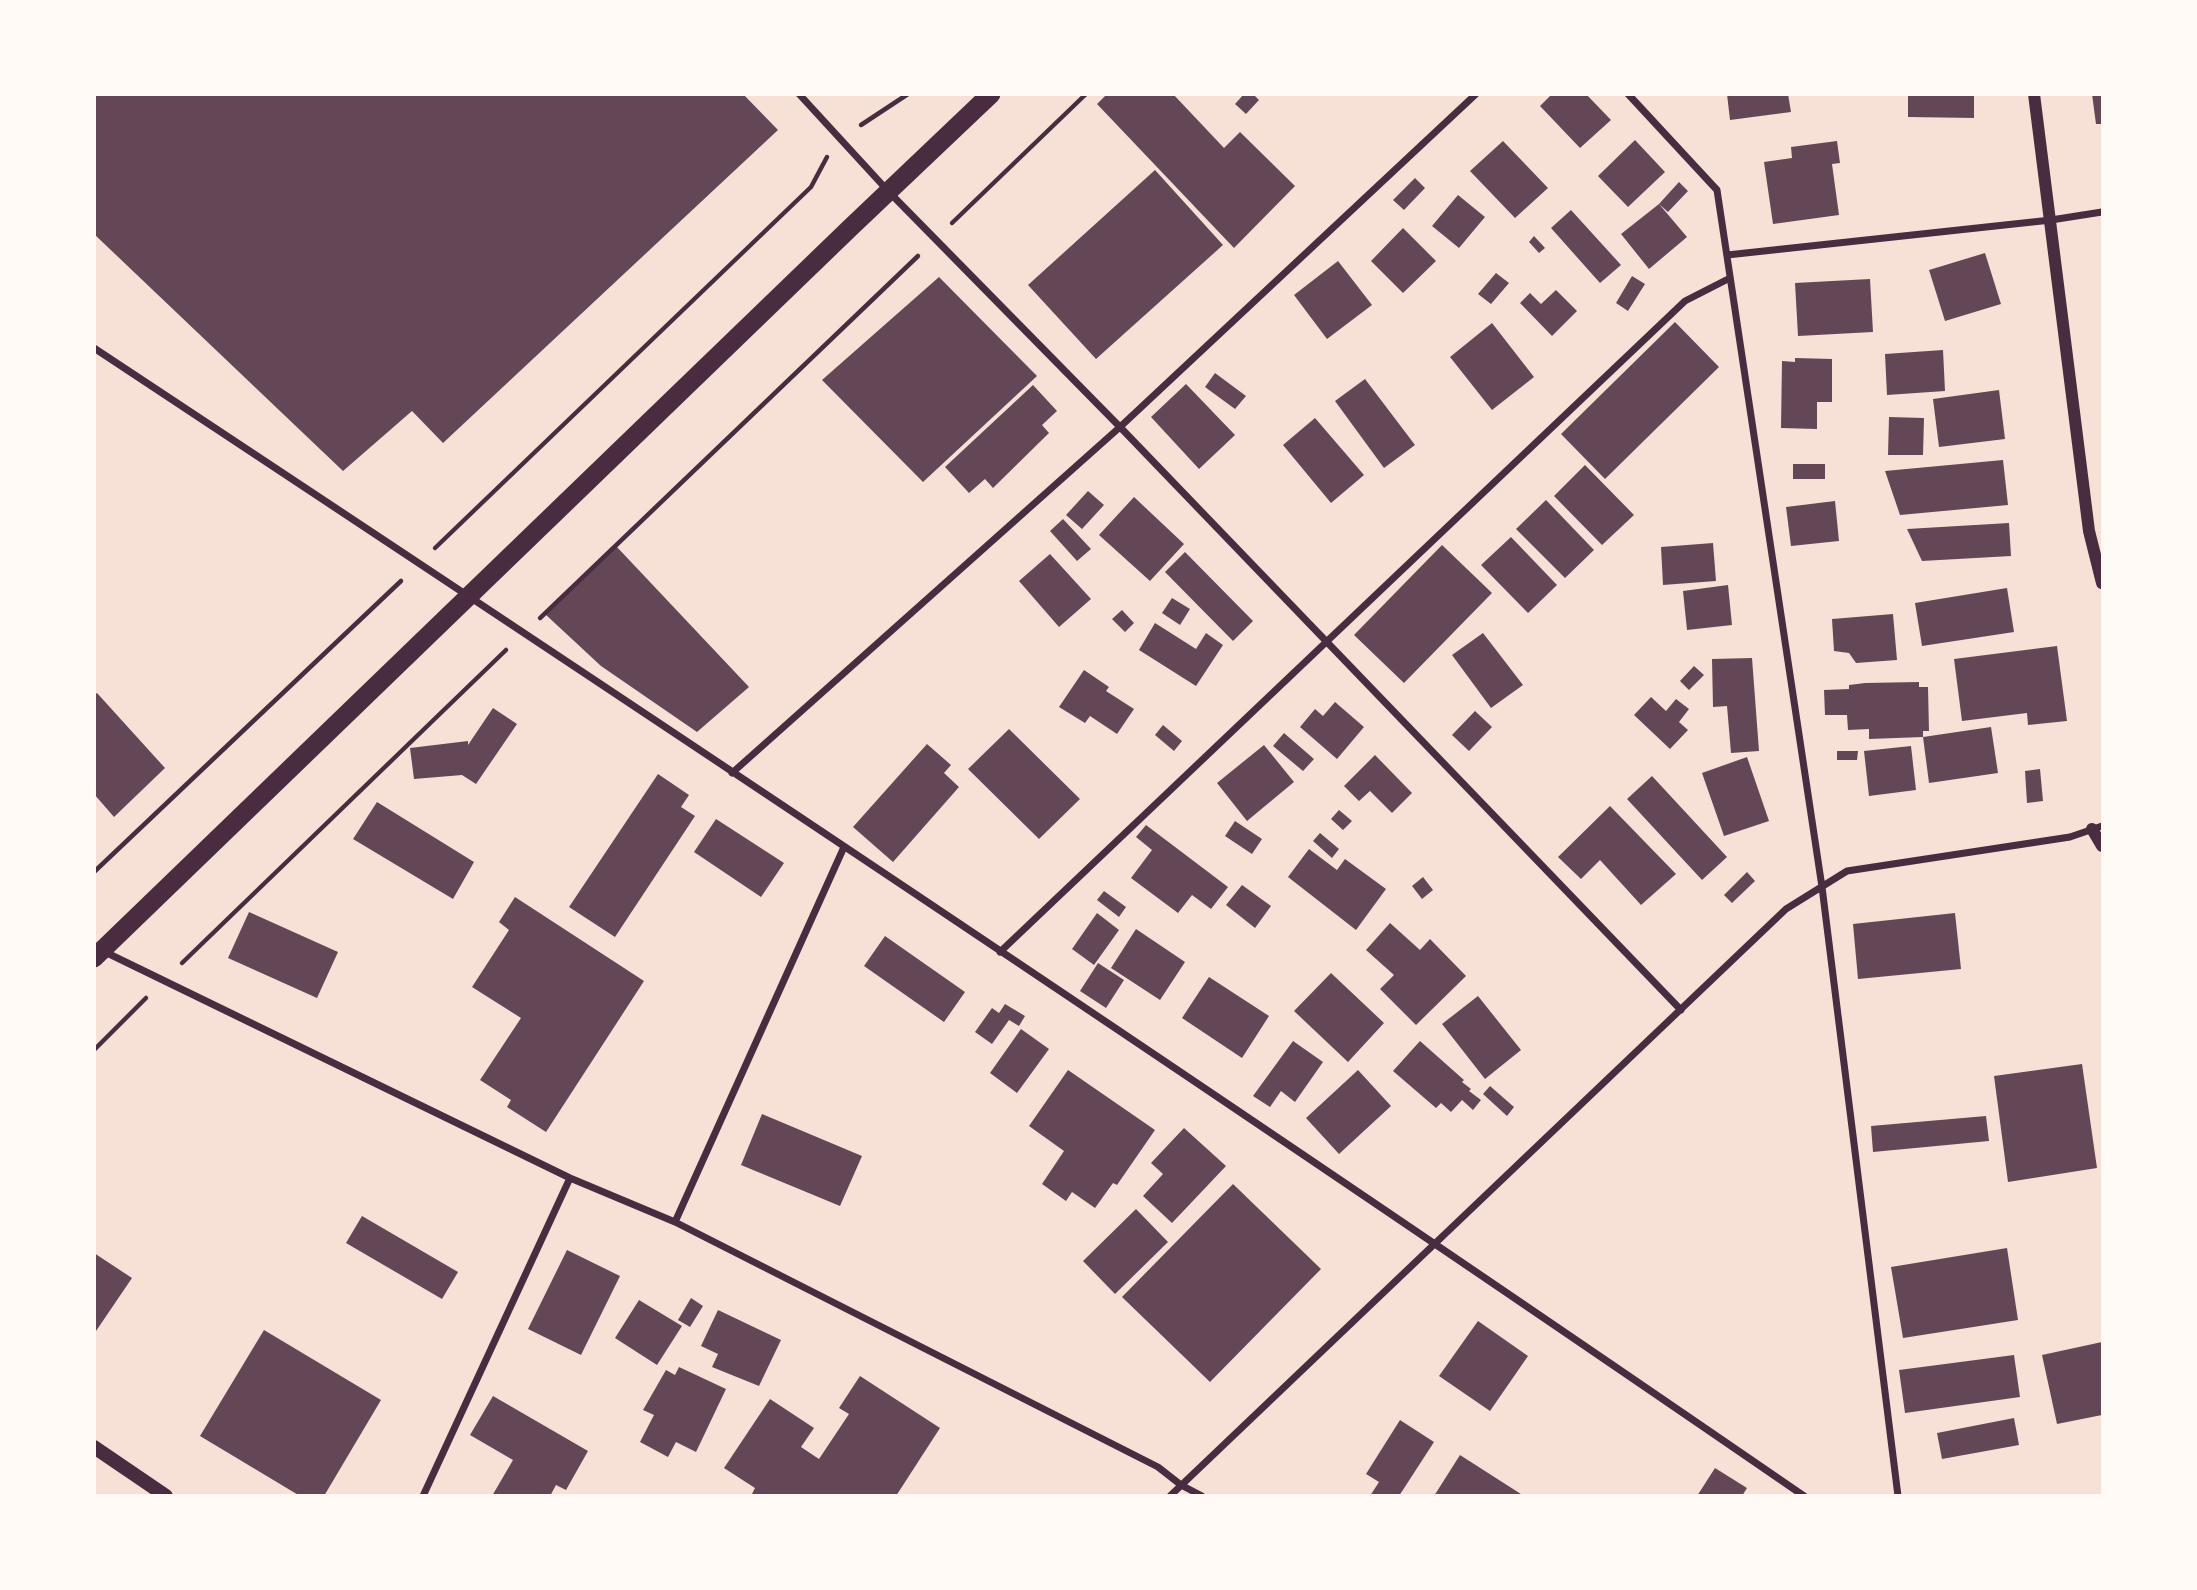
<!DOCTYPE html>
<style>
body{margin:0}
#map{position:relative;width:2197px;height:1590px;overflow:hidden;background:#f7e1d7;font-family:Karla,sans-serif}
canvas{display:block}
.frame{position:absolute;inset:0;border:96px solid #fffaf5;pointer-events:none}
</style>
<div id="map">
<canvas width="2197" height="1590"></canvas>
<div class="frame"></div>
</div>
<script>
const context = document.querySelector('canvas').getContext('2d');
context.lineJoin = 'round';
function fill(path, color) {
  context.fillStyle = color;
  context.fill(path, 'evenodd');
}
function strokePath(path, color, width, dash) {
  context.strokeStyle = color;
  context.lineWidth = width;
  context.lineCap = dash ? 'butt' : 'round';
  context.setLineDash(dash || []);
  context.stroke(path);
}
fill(new Path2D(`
 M 94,94 L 743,94 L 778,130 L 443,443 L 412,411 L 343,471 L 94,234 Z
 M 1107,94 L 1173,94 L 1224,148 L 1240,132 L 1295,186 L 1234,248 L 1097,104 Z
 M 1244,94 L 1253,94 L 1259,100 L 1246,114 L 1235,104 Z
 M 1552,94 L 1586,94 L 1611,120 L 1580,148 L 1540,106 Z
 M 1727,94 L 1788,94 L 1791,112 L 1730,120 Z
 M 1908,94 L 1974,94 L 1974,118 L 1908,117 Z
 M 2092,94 L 2102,94 L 2102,124 L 2096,124 Z
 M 1635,140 L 1665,172 L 1628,207 L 1598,176 Z
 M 1503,141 L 1548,188 L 1515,218 L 1470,171 Z
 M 1837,141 L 1840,163 L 1832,164 L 1839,215 L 1773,224 L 1764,162 L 1792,158 L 1791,147 Z
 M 1155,170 L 1223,245 L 1096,359 L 1028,285 Z
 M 1415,178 L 1425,188 L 1404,210 L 1393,200 Z
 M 1679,182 L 1688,191 L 1668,212 L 1659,204 L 1687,237 L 1649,269 L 1621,234 L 1659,204 Z
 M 1458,195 L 1485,217 L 1459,248 L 1432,226 Z
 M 1571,210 L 1621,265 L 1600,283 L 1551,228 Z
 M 1403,228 L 1436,261 L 1403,293 L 1371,261 Z
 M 1534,236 L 1545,248 L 1539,253 L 1529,242 Z
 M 1985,253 L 2001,304 L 1945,321 L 1929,270 Z
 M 1338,261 L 1372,305 L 1327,339 L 1294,295 Z
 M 1496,273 L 1509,283 L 1491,304 L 1478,294 Z
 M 1632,276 L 1645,284 L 1628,311 L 1616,303 Z
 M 939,277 L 1037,376 L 923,482 L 822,380 Z
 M 1870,279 L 1873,332 L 1798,336 L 1795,283 Z
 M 1556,290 L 1577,311 L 1552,336 L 1520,303 L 1530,293 L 1541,304 Z
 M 1675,322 L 1719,367 L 1605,479 L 1561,434 Z
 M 1492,323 L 1534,377 L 1492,410 L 1450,357 Z
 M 1943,350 L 1945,391 L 1887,395 L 1885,354 Z
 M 1795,358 L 1832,359 L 1832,402 L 1817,402 L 1817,429 L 1781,428 L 1782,361 L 1795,362 Z
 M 1215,373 L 1246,396 L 1235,409 L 1205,387 Z
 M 1365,379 L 1415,445 L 1384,468 L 1335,401 Z
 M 1186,384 L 1235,435 L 1199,469 L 1151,417 Z
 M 1033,385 L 1057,411 L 1042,425 L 1049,433 L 993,488 L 985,479 L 969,493 L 945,467 Z
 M 1999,390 L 2005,439 L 1939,447 L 1933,399 Z
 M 1889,417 L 1924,418 L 1923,455 L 1888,455 Z
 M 1315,418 L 1364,475 L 1331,503 L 1283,445 Z
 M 2003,460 L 2008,505 L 1900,515 L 1885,471 Z
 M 1793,464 L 1825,464 L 1825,479 L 1793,479 Z
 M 1585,465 L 1634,515 L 1602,545 L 1554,496 Z
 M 1088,491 L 1104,505 L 1082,529 L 1066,515 Z
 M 1134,497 L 1184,544 L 1150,581 L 1099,535 Z
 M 1546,500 L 1594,550 L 1565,578 L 1516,529 Z
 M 1835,501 L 1839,541 L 1791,546 L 1786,507 Z
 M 1063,519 L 1091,549 L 1077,561 L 1050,531 Z
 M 2009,523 L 2011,556 L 1922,561 L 1907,529 Z
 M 1511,537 L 1557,585 L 1528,613 L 1481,565 Z
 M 1713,543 L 1716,581 L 1663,585 L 1661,547 Z
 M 1442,545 L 1492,593 L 1404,683 L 1354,635 Z
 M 616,546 L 749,687 L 697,732 L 601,666 L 545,614 Z
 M 1185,552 L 1253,621 L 1233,641 L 1165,572 Z
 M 1050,554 L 1091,599 L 1059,627 L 1019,581 Z
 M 1728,585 L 1732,625 L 1687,630 L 1683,591 Z
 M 2007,588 L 2014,632 L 1922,646 L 1915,603 Z
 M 1172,598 L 1190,609 L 1180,625 L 1162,613 Z
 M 1122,610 L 1134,623 L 1125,632 L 1112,619 Z
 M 1893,614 L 1897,660 L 1856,663 L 1849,653 L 1834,651 L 1832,619 Z
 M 1155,623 L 1196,649 L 1206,633 L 1223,645 L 1196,686 L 1139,650 Z
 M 1483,633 L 1523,685 L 1491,708 L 1452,655 Z
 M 2057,646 L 2067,721 L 2028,725 L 2027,713 L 1962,721 L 1954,659 Z
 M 1752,658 L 1759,751 L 1731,753 L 1727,706 L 1713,707 L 1712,659 Z
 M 1694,666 L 1704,675 L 1689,690 L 1680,681 Z
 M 1084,670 L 1109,687 L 1106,691 L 1134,709 L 1117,734 L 1090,716 L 1085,723 L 1059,707 Z
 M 1919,682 L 1919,687 L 1928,687 L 1929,731 L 1923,731 L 1923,737 L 1869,739 L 1869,729 L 1848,730 L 1847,715 L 1825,715 L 1824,690 L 1849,689 L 1849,685 L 1865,683 Z
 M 97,693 L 165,768 L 114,817 L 94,794 L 94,695 Z
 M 1651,697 L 1666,711 L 1676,699 L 1689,709 L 1679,722 L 1688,730 L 1670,749 L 1634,715 Z
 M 1335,702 L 1364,727 L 1337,759 L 1300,727 L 1315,709 L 1323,716 Z
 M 493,708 L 517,724 L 476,784 L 462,775 L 414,779 L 410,748 L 468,741 L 468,745 Z
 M 1475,711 L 1492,727 L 1469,751 L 1452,735 Z
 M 1163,725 L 1182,741 L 1174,751 L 1155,735 Z
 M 1991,727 L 1998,773 L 1929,783 L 1923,737 Z
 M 1009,729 L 1080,799 L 1039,839 L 968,769 Z
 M 1284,733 L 1314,759 L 1303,771 L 1273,746 Z
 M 927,744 L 951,765 L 944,773 L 959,787 L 893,862 L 853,827 Z
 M 1264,745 L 1294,782 L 1247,821 L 1217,783 Z
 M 1911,746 L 1916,790 L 1869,796 L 1864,751 Z
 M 1837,751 L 1858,751 L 1857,760 L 1837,760 Z
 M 1375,755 L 1412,793 L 1392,813 L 1370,791 L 1359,801 L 1344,786 Z
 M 1747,757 L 1769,821 L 1724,836 L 1702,773 Z
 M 2040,769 L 2043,801 L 2027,803 L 2025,771 Z
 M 658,774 L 689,795 L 681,807 L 695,816 L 615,937 L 569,907 Z
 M 1652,776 L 1727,857 L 1702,880 L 1627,799 Z
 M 377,802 L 474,862 L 453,899 L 353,839 Z
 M 1610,806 L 1676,874 L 1641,905 L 1600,860 L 1581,879 L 1558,857 Z
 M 1339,810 L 1352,821 L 1343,830 L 1331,819 Z
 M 716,819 L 784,863 L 761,897 L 694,852 Z
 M 1235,821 L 1262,839 L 1252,854 L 1225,836 Z
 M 1146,825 L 1228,887 L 1211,909 L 1192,895 L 1178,913 L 1131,878 L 1152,850 L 1136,837 Z
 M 1320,833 L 1339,849 L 1332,858 L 1313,841 Z
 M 1309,849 L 1337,870 L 1345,859 L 1386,889 L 1356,930 L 1288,877 Z
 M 1747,872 L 1755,881 L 1732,903 L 1724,895 Z
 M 1423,877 L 1433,890 L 1422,899 L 1412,886 Z
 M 1242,885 L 1271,906 L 1255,928 L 1226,905 Z
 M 1104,891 L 1126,907 L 1119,917 L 1097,900 Z
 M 515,897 L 644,981 L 546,1132 L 507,1107 L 511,1100 L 480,1080 L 521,1018 L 472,987 L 509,930 L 499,922 Z
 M 249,912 L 338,952 L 317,998 L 228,958 Z
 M 1097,913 L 1119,930 L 1094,965 L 1072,949 Z
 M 1955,913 L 1961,969 L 1858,979 L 1853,924 Z
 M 1390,923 L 1420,950 L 1430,939 L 1466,976 L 1416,1025 L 1380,989 L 1394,975 L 1366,950 Z
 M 1136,929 L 1185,962 L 1160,1000 L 1111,968 Z
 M 885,936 L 965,992 L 944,1022 L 864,966 Z
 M 1098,963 L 1124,980 L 1106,1008 L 1080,991 Z
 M 1331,973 L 1384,1023 L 1348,1062 L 1294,1011 Z
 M 1209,977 L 1269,1016 L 1242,1058 L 1182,1018 Z
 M 1478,996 L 1521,1050 L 1485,1079 L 1442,1024 Z
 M 1005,1004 L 1025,1016 L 1019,1026 L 1009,1020 L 992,1044 L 975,1032 L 992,1008 L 999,1013 Z
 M 1021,1029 L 1049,1049 L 1017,1093 L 990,1073 Z
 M 1293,1041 L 1323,1062 L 1295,1102 L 1281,1091 L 1270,1107 L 1253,1096 Z
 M 1420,1041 L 1464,1080 L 1462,1082 L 1471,1089 L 1469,1091 L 1481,1100 L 1473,1110 L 1462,1100 L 1451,1112 L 1441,1103 L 1436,1108 L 1393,1071 Z
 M 2082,1064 L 2097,1168 L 2008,1182 L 1994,1076 Z
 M 1068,1070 L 1155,1130 L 1117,1185 L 1113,1183 L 1095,1208 L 1072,1192 L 1066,1201 L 1042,1184 L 1064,1151 L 1029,1126 Z
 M 1358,1070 L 1391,1106 L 1339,1154 L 1306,1118 Z
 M 1490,1086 L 1514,1107 L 1507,1116 L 1483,1094 Z
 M 762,1114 L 862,1156 L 840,1206 L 741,1165 Z
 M 1986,1116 L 1989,1141 L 1873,1152 L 1871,1126 Z
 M 1184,1128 L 1226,1166 L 1172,1223 L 1143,1196 L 1163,1174 L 1151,1163 Z
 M 1233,1184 L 1321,1269 L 1210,1382 L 1122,1297 Z
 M 1136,1209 L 1168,1242 L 1115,1294 L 1083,1261 Z
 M 362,1216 L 458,1272 L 442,1299 L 346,1243 Z
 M 2007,1248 L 2018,1320 L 1903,1338 L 1891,1267 Z
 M 567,1250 L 620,1276 L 581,1355 L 528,1329 Z
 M 94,1253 L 132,1278 L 94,1334 Z
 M 691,1298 L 703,1306 L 690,1327 L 678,1320 Z
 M 639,1300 L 682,1326 L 657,1365 L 615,1338 Z
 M 718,1310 L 781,1340 L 759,1386 L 712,1367 L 718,1354 L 701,1346 Z
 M 1478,1321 L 1528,1356 L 1490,1411 L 1439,1376 Z
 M 264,1330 L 381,1400 L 324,1496 L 300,1496 L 200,1436 Z
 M 2102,1342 L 2102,1415 L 2057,1424 L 2042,1355 Z
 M 2014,1355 L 2020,1397 L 1905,1413 L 1899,1370 Z
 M 679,1367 L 726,1389 L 696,1452 L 676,1442 L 668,1457 L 640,1442 L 654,1415 L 643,1410 L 666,1370 L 675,1375 Z
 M 860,1376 L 940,1428 L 896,1496 L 751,1496 L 755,1488 L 724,1468 L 770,1399 L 814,1428 L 801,1447 L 819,1459 L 849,1414 L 839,1408 Z
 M 493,1396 L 588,1451 L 566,1490 L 556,1485 L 550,1496 L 492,1496 L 513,1460 L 470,1435 Z
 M 2014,1418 L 2019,1445 L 1942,1459 L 1937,1433 Z
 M 1400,1420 L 1434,1442 L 1399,1496 L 1370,1496 L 1379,1482 L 1366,1474 Z
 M 1460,1455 L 1524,1496 L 1434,1496 Z
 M 1715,1468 L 1747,1488 L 1742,1496 L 1697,1496 Z`), '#644757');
strokePath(new Path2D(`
 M 861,125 L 908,94
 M 952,223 L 1086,94
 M 435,548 L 811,187 L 827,157
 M 540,618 L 918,256
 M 94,872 L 401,581
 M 182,963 L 506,650
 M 94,1050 L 146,998`), '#4a2c40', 4.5);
strokePath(new Path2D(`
 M 799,94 L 889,192 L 1120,427 L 1681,1010
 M 1628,94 L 1717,190 L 1822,887 L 1898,1496
 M 1727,255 L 2051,220 L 2102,212
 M 94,348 C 667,727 1238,1107 1804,1496
 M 732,773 L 1120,427 L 1476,94
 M 103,951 L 570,1178 L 675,1222 L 1158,1467 L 1181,1485 L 1202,1496
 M 1000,952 L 1685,301 L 1730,278
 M 675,1222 L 844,847
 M 423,1496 L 570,1178
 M 1170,1496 L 1786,909 L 1847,871 L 2070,837 L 2102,826`), '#4a2c40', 7);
strokePath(new Path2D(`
 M 2034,94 L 2089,531 L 2102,583
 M 2092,829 L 2102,846`), '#4a2c40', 12);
strokePath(new Path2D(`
 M 94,1447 L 166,1496`), '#4a2c40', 14);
strokePath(new Path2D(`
 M 94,958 L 850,228 L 991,94`), '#4a2c40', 19);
</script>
